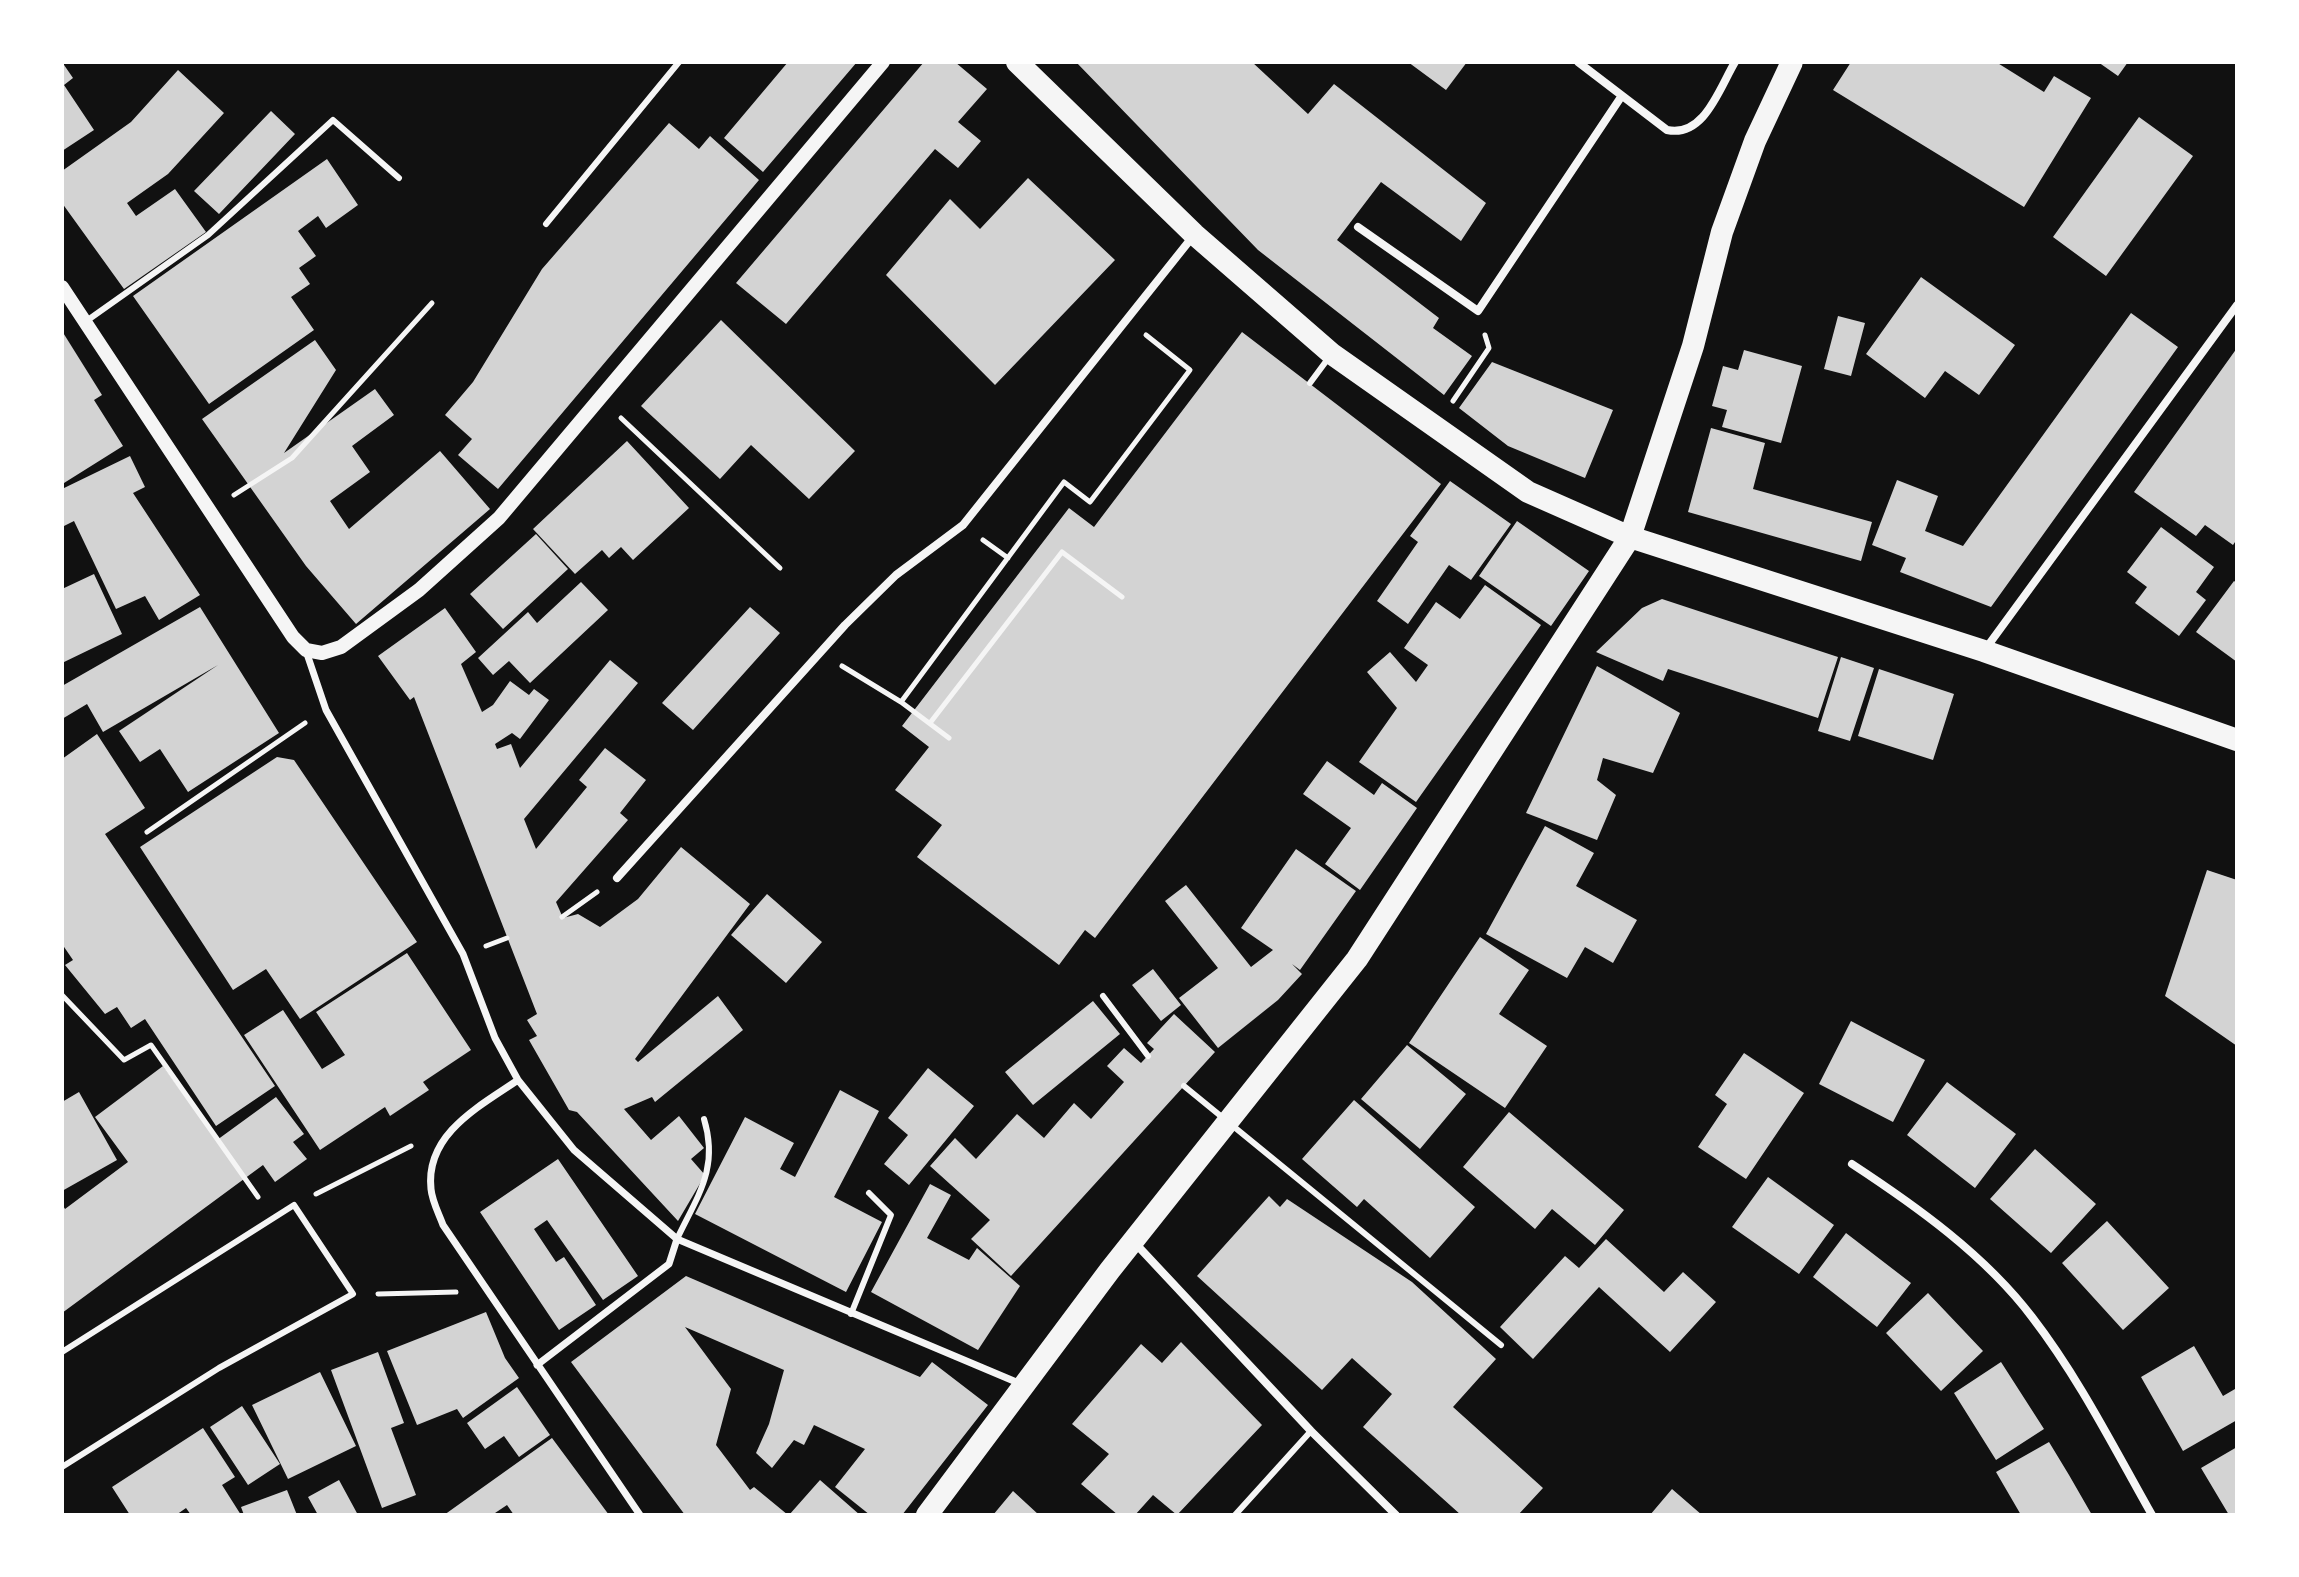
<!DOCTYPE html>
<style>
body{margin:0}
#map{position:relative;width:2299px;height:1577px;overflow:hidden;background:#111;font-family:"PT Sans",sans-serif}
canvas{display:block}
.frame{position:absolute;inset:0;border:64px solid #fff;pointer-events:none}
</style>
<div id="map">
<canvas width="2299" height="1577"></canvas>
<div class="frame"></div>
</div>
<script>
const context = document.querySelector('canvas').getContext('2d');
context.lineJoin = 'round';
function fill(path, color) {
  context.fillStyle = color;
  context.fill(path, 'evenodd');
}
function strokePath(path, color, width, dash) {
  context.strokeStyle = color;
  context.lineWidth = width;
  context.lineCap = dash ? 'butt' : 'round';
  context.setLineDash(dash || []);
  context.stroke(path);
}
fill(new Path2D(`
 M 62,62 L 73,78 L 64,85 L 94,130 L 62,151 Z
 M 788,62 L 857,62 L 763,172 L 724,138 Z
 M 924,62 L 955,62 L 987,89 L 958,122 L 981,141 L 958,168 L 935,149 L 786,324 L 736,283 Z
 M 1076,62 L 1252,62 L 1308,114 L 1334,84 L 1486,203 L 1461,241 L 1381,182 L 1337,240 L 1439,318 L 1433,328 L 1472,356 L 1444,395 L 1258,250 Z
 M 1408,62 L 1467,62 L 1446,90 Z
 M 1851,62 L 1996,62 L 2044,92 L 2054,76 L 2091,98 L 2024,207 L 1833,90 Z
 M 2098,62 L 2128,62 L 2118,76 Z
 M 178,70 L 224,113 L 168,174 L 127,203 L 136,216 L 175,189 L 206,232 L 124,289 L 62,203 L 62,171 L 131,122 Z
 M 271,111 L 295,134 L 219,214 L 194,191 Z
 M 2139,117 L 2193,156 L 2106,276 L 2053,237 Z
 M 669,123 L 699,149 L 710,136 L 759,180 L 498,489 L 458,455 L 472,439 L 445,415 L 473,382 L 542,269 Z
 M 327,159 L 358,205 L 326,228 L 318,216 L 298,231 L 316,256 L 299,268 L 310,284 L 291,297 L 314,330 L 209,404 L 133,296 Z
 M 1028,178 L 1115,260 L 995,385 L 886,275 L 950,199 L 980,229 Z
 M 1921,277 L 2015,345 L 1979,395 L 1945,371 L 1925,398 L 1866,354 Z
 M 2131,313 L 2178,347 L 1991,607 L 1900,572 L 1906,558 L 1872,545 L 1897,480 L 1938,496 L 1925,531 L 1963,546 Z
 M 1838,316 L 1865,323 L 1851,376 L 1824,369 Z
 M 721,320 L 855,451 L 809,499 L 751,445 L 720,479 L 641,406 Z
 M 62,331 L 102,395 L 94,400 L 123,446 L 64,483 Z
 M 1242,332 L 1441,484 L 1095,938 L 1085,930 L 1059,965 L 917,857 L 942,825 L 895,790 L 929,747 L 902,726 L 1069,508 L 1094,527 Z
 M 315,340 L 336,370 L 284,453 L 375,389 L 394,415 L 352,446 L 370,472 L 330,501 L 349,529 L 440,451 L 490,509 L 356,624 L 306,566 L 202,419 Z
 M 2237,348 L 2237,539 L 2233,545 L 2205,525 L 2196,536 L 2134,492 Z
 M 1744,350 L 1802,366 L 1781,443 L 1722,427 L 1727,410 L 1712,406 L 1723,366 L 1738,370 Z
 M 1492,362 L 1613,410 L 1585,478 L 1508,446 L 1459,408 Z
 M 1711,428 L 1765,443 L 1753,489 L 1872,522 L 1861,561 L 1688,512 Z
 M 627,441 L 689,508 L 633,560 L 621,547 L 609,558 L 602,550 L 575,574 L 533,529 Z
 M 130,456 L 145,487 L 133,493 L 200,595 L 159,620 L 145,596 L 116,609 L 74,521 L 62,527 L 62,489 Z
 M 1450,481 L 1511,524 L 1471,580 L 1449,565 L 1408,624 L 1377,601 L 1418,542 L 1410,536 Z
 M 1517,521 L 1589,571 L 1551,626 L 1479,576 Z
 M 2161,527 L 2214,567 L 2196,592 L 2206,600 L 2179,636 L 2135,603 L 2147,587 L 2127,572 Z
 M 536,534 L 568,569 L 503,629 L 470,594 Z
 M 94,574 L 122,634 L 62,663 L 62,589 Z
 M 2234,581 L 2237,583 L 2237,662 L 2196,632 Z
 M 581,582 L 608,610 L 530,683 L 509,661 L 493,675 L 478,658 L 528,612 L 537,623 Z
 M 1485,585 L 1541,625 L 1416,802 L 1359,762 L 1397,708 L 1367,672 L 1390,652 L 1416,682 L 1428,665 L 1404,648 L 1436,602 L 1460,619 Z
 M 1662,599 L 1838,657 L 1818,718 L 1668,669 L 1663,681 L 1596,652 L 1642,608 Z
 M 200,607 L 279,733 L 188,792 L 160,749 L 140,762 L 119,731 L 218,665 L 103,732 L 87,704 L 62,719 L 62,686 Z
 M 750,607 L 780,633 L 693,730 L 662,703 Z
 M 445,608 L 476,652 L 461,664 L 482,712 L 493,705 L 510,681 L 529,695 L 534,689 L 549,700 L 520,739 L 512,733 L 495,744 L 497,749 L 511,744 L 520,768 L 610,660 L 638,683 L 524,819 L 536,849 L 587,787 L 579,780 L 605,748 L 646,780 L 620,813 L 628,820 L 556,902 L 563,918 L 578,914 L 600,927 L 638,899 L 681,847 L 750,904 L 635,1059 L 638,1062 L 718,996 L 743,1030 L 655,1102 L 652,1097 L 624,1109 L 651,1140 L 679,1116 L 704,1148 L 691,1159 L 705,1175 L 678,1221 L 577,1112 L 569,1110 L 529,1040 L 537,1036 L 527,1020 L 537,1014 L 414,697 L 410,700 L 378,656 Z
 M 1841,657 L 1874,668 L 1850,741 L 1818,731 Z
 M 1597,666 L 1680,713 L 1653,773 L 1603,758 L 1597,780 L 1616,795 L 1597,840 L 1526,813 Z
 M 1879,669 L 1954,694 L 1933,760 L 1858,736 Z
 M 97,734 L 145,808 L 105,834 L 275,1086 L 216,1126 L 145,1019 L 131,1028 L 117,1007 L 105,1014 L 65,965 L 73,960 L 62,944 L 62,759 Z
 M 277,757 L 294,760 L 417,942 L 300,1019 L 266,969 L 233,990 L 140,847 Z
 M 1327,761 L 1374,795 L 1382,783 L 1417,808 L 1360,890 L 1325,864 L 1351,828 L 1303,794 Z
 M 1545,826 L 1594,853 L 1576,886 L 1637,920 L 1613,963 L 1585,947 L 1567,978 L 1486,934 Z
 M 1296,849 L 1356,891 L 1300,970 L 1292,964 L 1302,974 L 1278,1000 L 1218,1048 L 1179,998 L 1218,968 L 1165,901 L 1186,885 L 1251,967 L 1273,950 L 1241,928 Z
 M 2207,870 L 2237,880 L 2237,1046 L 2165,996 Z
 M 767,894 L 822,942 L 786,983 L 731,935 Z
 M 1480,937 L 1529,970 L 1499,1014 L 1547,1046 L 1505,1108 L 1409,1043 Z
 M 407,953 L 471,1050 L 423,1082 L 429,1090 L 390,1116 L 385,1107 L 320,1150 L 244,1035 L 283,1010 L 322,1069 L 345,1055 L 316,1012 Z
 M 1153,969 L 1181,1005 L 1161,1021 L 1132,985 Z
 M 1093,1001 L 1120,1034 L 1033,1105 L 1005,1072 Z
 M 1174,1014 L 1215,1052 L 1011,1276 L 971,1239 L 990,1220 L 930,1166 L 955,1138 L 976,1159 L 1017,1114 L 1044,1138 L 1074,1103 L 1091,1119 L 1124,1082 L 1107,1066 L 1124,1048 L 1141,1063 L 1154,1049 L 1147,1043 Z
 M 1851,1021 L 1925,1060 L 1893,1122 L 1819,1084 Z
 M 1407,1045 L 1466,1094 L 1420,1149 L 1361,1099 Z
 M 1744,1053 L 1804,1093 L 1746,1179 L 1698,1147 L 1727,1104 L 1715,1095 Z
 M 163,1066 L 217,1140 L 276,1097 L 304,1134 L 293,1142 L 307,1159 L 275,1182 L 263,1165 L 62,1313 L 62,1204 L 65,1209 L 128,1162 L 95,1117 Z
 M 928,1068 L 974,1106 L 909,1185 L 884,1164 L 908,1135 L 888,1118 Z
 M 1947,1082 L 2016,1134 L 1975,1188 L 1907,1135 Z
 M 840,1090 L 879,1111 L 834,1197 L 882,1222 L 846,1292 L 695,1214 L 745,1117 L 794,1143 L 780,1169 L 795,1177 Z
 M 79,1092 L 117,1160 L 62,1191 L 62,1102 Z
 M 1354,1100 L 1475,1207 L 1430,1258 L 1364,1199 L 1357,1207 L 1302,1159 Z
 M 1509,1112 L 1624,1210 L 1595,1245 L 1552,1209 L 1535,1229 L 1463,1167 Z
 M 2035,1149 L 2096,1204 L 2051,1253 L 1990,1199 Z
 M 558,1159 L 638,1276 L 603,1300 L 547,1220 L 534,1229 L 556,1262 L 564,1257 L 596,1305 L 559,1330 L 480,1212 Z
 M 1768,1177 L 1834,1225 L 1799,1274 L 1732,1227 Z
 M 930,1184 L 951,1195 L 927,1238 L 969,1260 L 977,1248 L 1020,1286 L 978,1350 L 871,1292 Z
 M 1269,1196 L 1280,1207 L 1287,1199 L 1412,1282 L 1496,1359 L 1453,1407 L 1543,1488 L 1518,1515 L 1461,1515 L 1363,1427 L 1392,1394 L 1352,1358 L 1322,1390 L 1197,1276 Z
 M 2107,1221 L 2169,1288 L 2123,1330 L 2062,1263 Z
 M 1846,1233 L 1911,1283 L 1877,1327 L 1813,1277 Z
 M 1606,1239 L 1664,1292 L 1683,1272 L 1716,1302 L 1670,1352 L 1599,1287 L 1533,1359 L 1500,1327 L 1565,1256 L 1579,1268 Z
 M 686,1276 L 920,1377 L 932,1362 L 988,1405 L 902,1515 L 870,1515 L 835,1487 L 865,1449 L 814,1425 L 804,1445 L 794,1440 L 772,1468 L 756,1453 L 769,1424 L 784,1370 L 685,1327 L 731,1389 L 716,1445 L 750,1490 L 754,1487 L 788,1515 L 685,1515 L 571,1362 Z
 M 1928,1293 L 1983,1351 L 1941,1391 L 1886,1333 Z
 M 486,1312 L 505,1358 L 519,1378 L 463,1418 L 457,1409 L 417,1425 L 387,1351 Z
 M 1181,1342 L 1262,1425 L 1177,1515 L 1153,1495 L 1135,1515 L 1118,1515 L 1081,1484 L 1109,1454 L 1072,1424 L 1141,1344 L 1162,1363 Z
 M 2194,1346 L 2223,1396 L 2235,1389 L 2237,1420 L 2183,1451 L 2141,1377 Z
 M 378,1352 L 404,1423 L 391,1428 L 416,1495 L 382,1508 L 331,1370 Z
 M 2001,1362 L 2044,1429 L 1996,1460 L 1954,1393 Z
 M 320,1372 L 356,1446 L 288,1479 L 252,1405 Z
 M 517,1387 L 550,1435 L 519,1457 L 504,1436 L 485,1449 L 467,1423 Z
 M 242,1406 L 280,1464 L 248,1485 L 210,1427 Z
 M 203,1428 L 235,1477 L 222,1485 L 241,1515 L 191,1515 L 186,1508 L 176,1515 L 130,1515 L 112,1487 Z
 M 552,1438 L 609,1515 L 514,1515 L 507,1505 L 492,1515 L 444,1515 Z
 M 2049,1442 L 2069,1475 L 2092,1515 L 2021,1515 L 1996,1472 Z
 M 2237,1447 L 2237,1515 L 2229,1515 L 2201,1468 Z
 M 339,1480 L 358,1515 L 318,1515 L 308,1497 Z
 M 820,1480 L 860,1515 L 789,1515 Z
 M 1672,1489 L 1702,1515 L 1650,1515 Z
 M 287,1490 L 297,1515 L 244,1515 L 241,1507 Z
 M 1013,1491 L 1039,1515 L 993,1515 Z`), '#d3d3d3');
strokePath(new Path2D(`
 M 1453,401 L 1489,348 L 1485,335
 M 621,418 L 780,568
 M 234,495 L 292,458 L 432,303
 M 983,540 L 1008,558
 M 842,666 L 901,702 L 949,738
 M 901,702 L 1064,482 L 1090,502 L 1190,370 L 1146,335
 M 930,723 L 1062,552 L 1122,597
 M 147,832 L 305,723
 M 562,917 L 597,892
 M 486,946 L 507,938
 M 62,995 L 124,1060 L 151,1045 L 258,1197
 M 316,1194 L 411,1146
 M 378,1294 L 456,1292`), '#f5f5f5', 5);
strokePath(new Path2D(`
 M 546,224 L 679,62
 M 85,322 L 208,235 L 333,120 L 399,178
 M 1310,383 L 1330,356
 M 1103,996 L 1148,1056
 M 1184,1086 L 1501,1345
 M 677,1239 C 698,1195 719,1168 704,1119
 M 851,1314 L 891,1215 L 869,1193
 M 62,1352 L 294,1205 L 353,1294 L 219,1368 L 62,1467
 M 1235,1515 L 1311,1431`), '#f5f5f5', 6);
strokePath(new Path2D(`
 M 306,651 L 326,710 L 463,954 L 495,1038 L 518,1080 L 574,1150 L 677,1239 L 1021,1384
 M 518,1080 C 480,1106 425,1134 431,1189 C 432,1201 439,1214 443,1225 L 640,1515
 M 537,1365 L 669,1264 L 677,1239`), '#f5f5f5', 7);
strokePath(new Path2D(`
 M 1578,62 L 1667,130 C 1704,138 1719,89 1735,62
 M 1358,227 L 1478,311 L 1621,97
 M 1984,651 L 2237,305
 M 617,878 L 845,625 L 896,575 L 963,525 L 1194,235
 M 1852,1164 C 1916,1206 1985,1255 2032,1317 C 2079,1378 2114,1448 2152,1515
 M 1135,1243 L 1311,1431 L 1396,1515`), '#f5f5f5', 8);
strokePath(new Path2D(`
 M 62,287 L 293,637 L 306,650 L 322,653 L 341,647 L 419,590 L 499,518 L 883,62`), '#f5f5f5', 14);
strokePath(new Path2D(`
 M 1017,62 L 1194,234 L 1332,354 L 1528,492 L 1630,537 L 1984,651 L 2237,740
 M 927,1515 L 1110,1270 L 1357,959 L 1630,537 L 1693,346 L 1722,232 L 1755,141 L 1792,62`), '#f5f5f5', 22);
</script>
